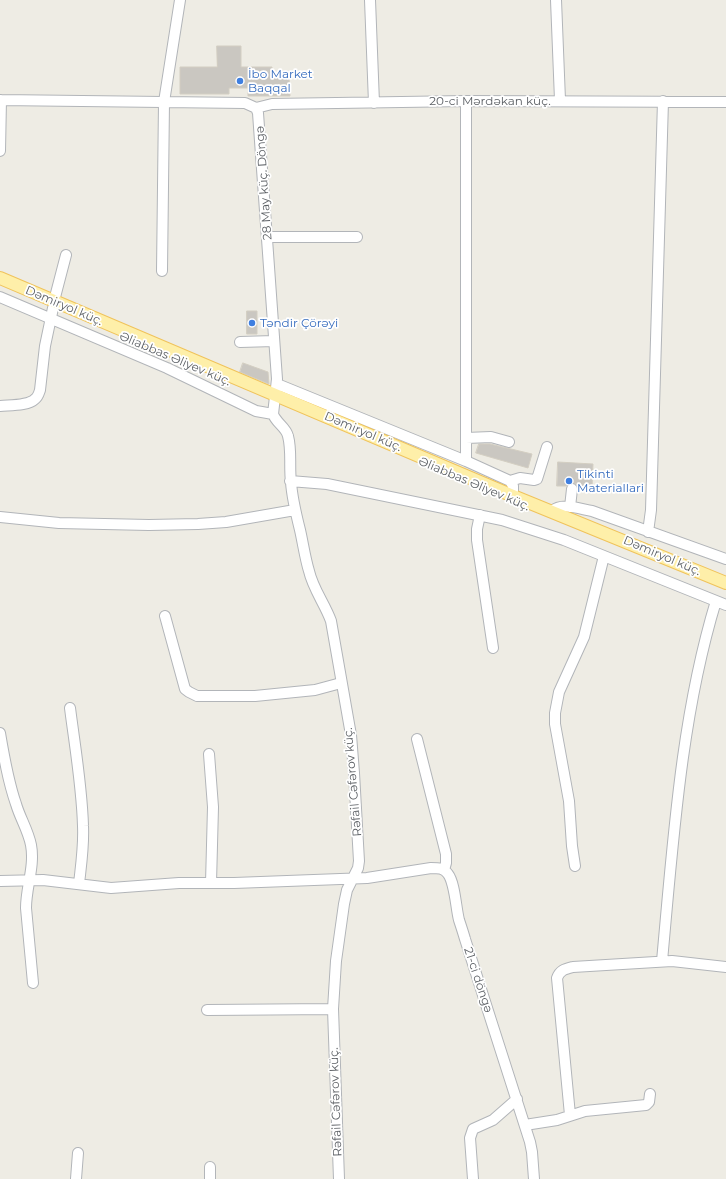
<!DOCTYPE html>
<meta charset="utf-8">
<style>
body{margin:0}
canvas{display:block;background:#eeece4}
</style>
<canvas width="726" height="1179"></canvas>
<script>
const context = document.querySelector('canvas').getContext('2d');
context.lineJoin = 'round';
function fill(path, color) {
  context.fillStyle = color;
  context.fill(path, 'evenodd');
}
function strokePath(path, color, width, dash) {
  context.strokeStyle = color;
  context.lineWidth = width;
  context.lineCap = dash ? 'butt' : 'round';
  context.setLineDash(dash || []);
  context.stroke(path);
}
function write(font, color, halo, rows, align = 'center') {
  context.font = font + ' Montserrat,sans-serif';
  context.lineWidth = 3.5;
  context.setLineDash([]);
  context.textBaseline = 'middle';
  context.strokeStyle = halo;
  context.fillStyle = color;
  for (const [text, x, y, turn = 0] of rows) {
    context.save();
    context.translate(x, y);
    context.rotate((+turn || 0) * Math.PI / 180);
    context.textAlign = isNaN(turn) ? turn : align;
    if (halo) context.strokeText(text, 0, 0);
    context.fillText(text, 0, 0);
    context.restore();
  }
}
const building = new Path2D(`
 M 217,46 L 241,46 L 241,67 L 272,67 L 272,76 L 289,76 L 290,96 L 248,96 L 248,88 L 229,88 L 229,94 L 180,94 L 180,67 L 217,67 Z
 M 247,311 L 257,311 L 257,334 L 247,334 Z
 M 243,363 L 268,372 L 269,384 L 240,372 Z
 M 479,444 L 490,444 L 532,454 L 528,468 L 476,453 Z
 M 558,462 L 593,464 L 592,488 L 578,487 L 576,484 L 572,483 L 569,483 L 566,486 L 557,486 Z`);
fill(building, '#cac7c1');
strokePath(building, '#d3cec2', 1);
const minor = new Path2D(`
 M 370,0 L 374,103
 M 556,0 L 560,100
 M 0,100 L 245,103 L 256,108 L 258,113 L 277,379 L 273,414 C 276,423 286,427 288,436 C 292,451 289,467 291,482 C 292,498 296,514 300,530 C 303,543 305,558 309,571 C 313,589 325,604 331,621 L 351,735 L 354,773 L 359,861 L 358,868 L 347,890 L 344,904 L 336,961 L 333,1009 L 339,1179
 M 466,101 L 466,461 L 510,481 L 513,486 L 513,496
 M 256,108 L 272,104 L 466,101 L 726,102
 M 0,151 L 1,100
 M 267,237 L 357,237
 M 162,271 L 164,102 L 180,0
 M 0,297 L 167,368 L 256,411 L 273,414
 M 54,301 L 66,255
 M 240,342 L 274,341
 M 277,384 L 466,461
 M 0,406 C 10,405 28,406 35,399 C 38,397 39,393 40,390 L 45,346 L 53,308
 M 466,438 L 491,437 L 509,442
 M 290,481 L 327,484 L 502,520 L 564,540 L 726,605
 M 510,481 L 520,478 L 534,480 L 537,479 L 547,447
 M 570,507 L 572,489
 M 552,511 C 562,502 580,509 592,511 L 726,559
 M 480,515 L 477,529 L 477,540 L 493,648
 M 0,517 L 59,523 L 149,525 L 198,524 L 226,522 L 295,510
 M 648,532 L 651,510 L 663,101
 M 165,616 L 185,689 L 189,692 L 197,696 L 255,696 L 315,690 L 341,683
 M 70,708 C 75,747 82,787 83,826 C 84,846 81,865 79,884
 M 0,733 C 4,757 8,781 16,804 C 20,818 28,830 31,845 C 35,866 26,887 26,908 L 33,983
 M 417,739 L 446,854 L 446,863 L 444,870
 M 209,754 L 213,807 L 211,883
 M 575,866 L 572,846 L 569,801 L 555,724 L 555,713 L 559,692 L 584,637 L 604,556
 M 0,881 L 43,880 L 111,888 L 179,883 L 234,883 L 367,878 L 431,868 C 438,868 444,868 448,874 C 455,883 456,909 459,920 C 461,926 463,932 465,939 L 530,1142 L 532,1152 L 534,1179
 M 662,961 C 673,842 681,716 716,601
 M 207,1010 L 333,1009
 M 570,1115 L 557,978 C 560,970 565,969 573,967 L 672,961 L 726,967
 M 525,1125 L 557,1120 L 585,1111 L 646,1105 L 649,1102 L 650,1094
 M 76,1179 L 78,1153
 M 210,1179 L 210,1167
 M 473,1179 L 470,1138 L 473,1129 L 493,1120 L 517,1099`);
const major = new Path2D(`
 M 0,278 L 513,496 L 726,583`);
strokePath(minor, '#b2b5b9', 12);
strokePath(major, '#f0c35b', 14);
strokePath(minor, '#fff', 10);
strokePath(major, '#feefa9', 12);
for (const [x, y, r, color] of [
 [240,81,4,"#3f7fe0"],
 [252,323,4,"#3f7fe0"],
 [569,481,4,"#3f7fe0"]
]) {
  const dot = new Path2D();
  dot.arc(x, y, r, 0, 2 * Math.PI);
  context.fillStyle = color;
  context.fill(dot);
  strokePath(dot, '#fff', 1.5);
}
write('12px', '#366cbe', '#fff', [
 ["İbo Market",248,74],
 ["Baqqal",248,88],
 ["Təndir Çörəyi",260,323],
 ["Tikinti",577,474],
 ["Materiallari",577,488]
], 'left');
write('12px', '#5c6065', '#fff', [
 ["20-ci Mərdəkan küç.",490,101],
 ["28 May küç. Döngə",264,183,-94],
 ["Dəmiryol küç.",64,306,23],
 ["Əliabbas Əliyev küç.",175,359,23],
 ["Dəmiryol küç.",363,432,23],
 ["Əliabbas Əliyev küç.",474,484,23],
 ["Dəmiryol küç.",662,556,23],
 ["Rəfail Cəfərov küç.",353,782,-95],
 ["21-ci döngə",478,980,72],
 ["Rəfail Cəfərov küç.",336,1102,-92]
]);
</script>
